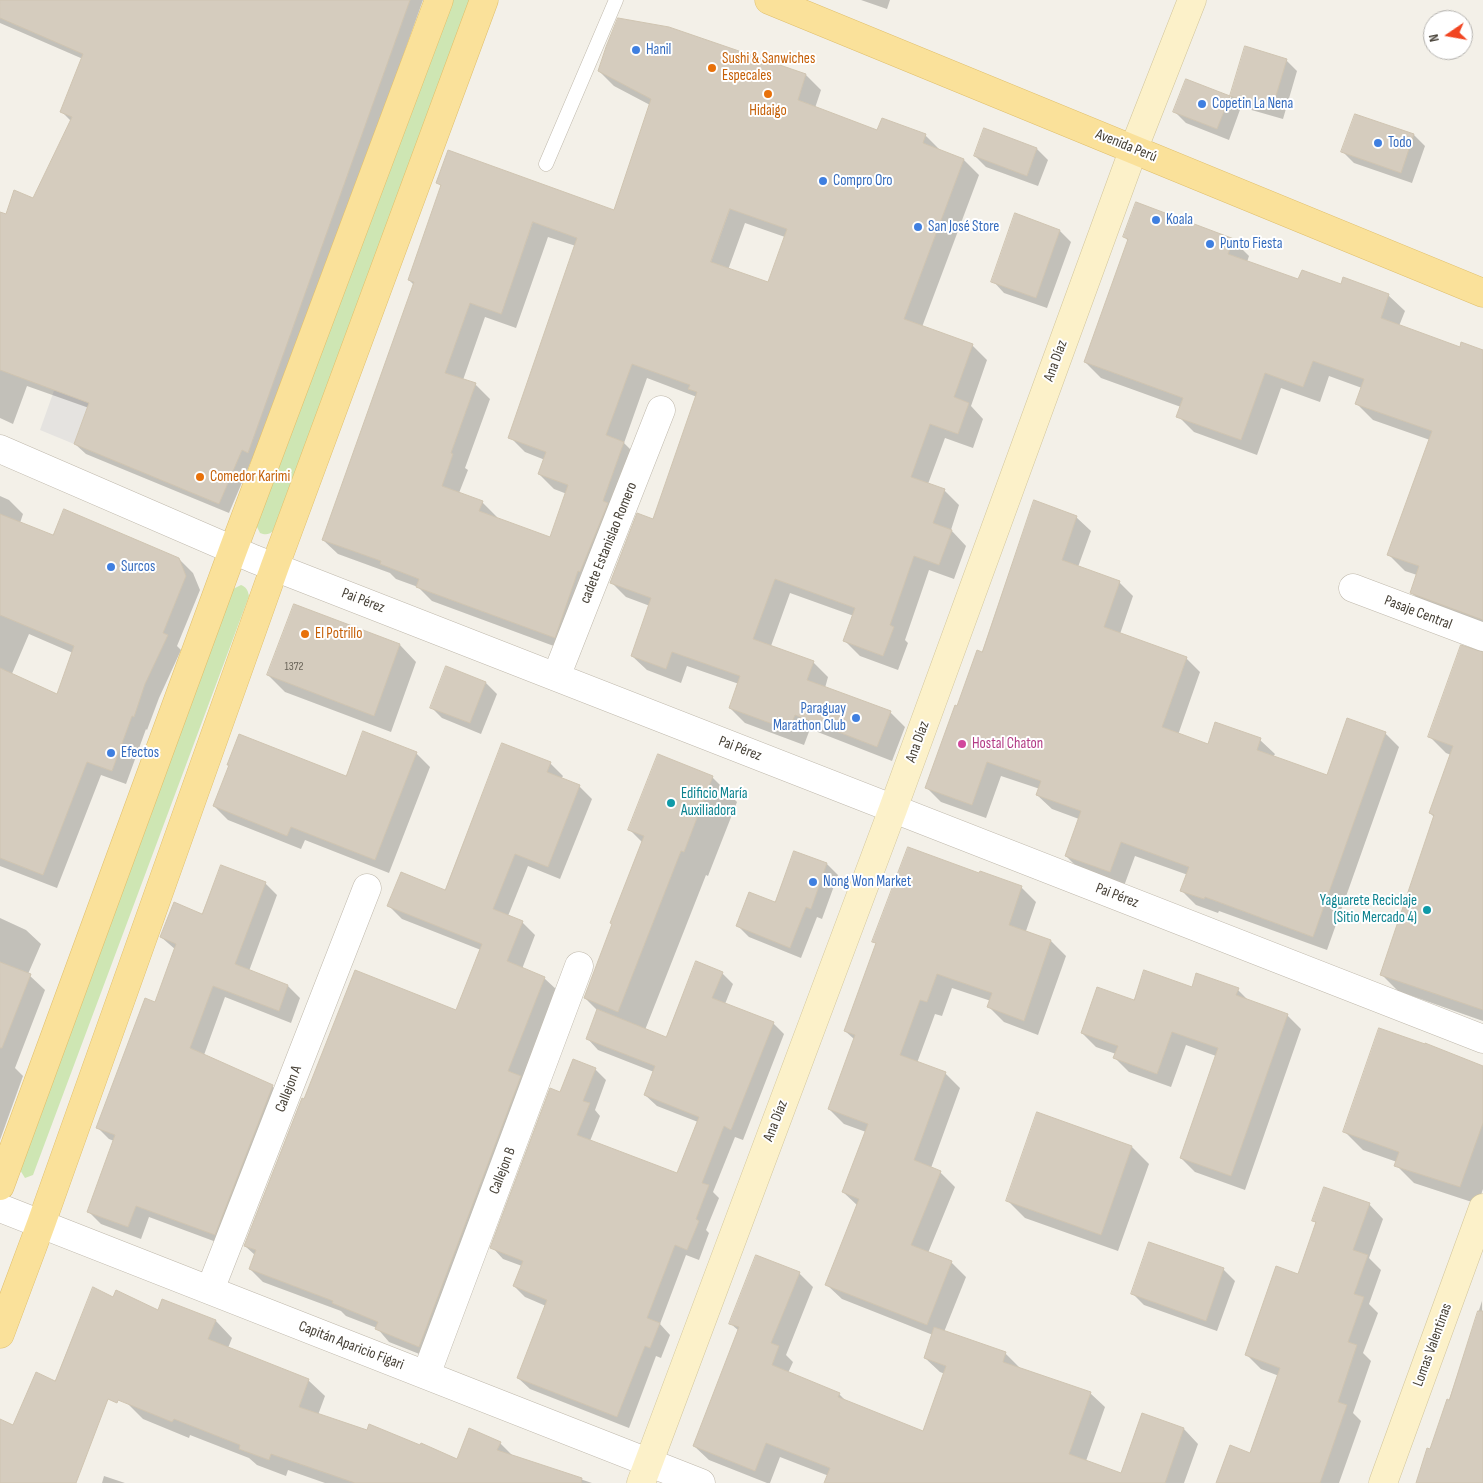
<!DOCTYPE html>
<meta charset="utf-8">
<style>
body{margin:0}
#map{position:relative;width:1483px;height:1483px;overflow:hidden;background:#f3f0e8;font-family:"Sofia Sans Condensed",sans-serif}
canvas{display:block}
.north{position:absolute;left:1423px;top:10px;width:50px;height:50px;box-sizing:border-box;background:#fff;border:1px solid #b5b3af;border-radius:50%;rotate:258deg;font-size:14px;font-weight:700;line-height:20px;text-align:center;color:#474137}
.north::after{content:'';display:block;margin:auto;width:18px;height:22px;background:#f14521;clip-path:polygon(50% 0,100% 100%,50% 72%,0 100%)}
</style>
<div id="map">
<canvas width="1483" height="1483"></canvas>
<div class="north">N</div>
</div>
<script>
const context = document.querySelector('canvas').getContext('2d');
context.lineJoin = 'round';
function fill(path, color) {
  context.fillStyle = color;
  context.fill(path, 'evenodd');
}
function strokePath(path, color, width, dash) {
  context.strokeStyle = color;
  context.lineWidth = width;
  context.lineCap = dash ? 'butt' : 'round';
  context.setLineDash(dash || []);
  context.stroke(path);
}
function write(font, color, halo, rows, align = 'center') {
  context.font = font + ' "Sofia Sans Condensed",sans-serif';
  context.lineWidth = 4;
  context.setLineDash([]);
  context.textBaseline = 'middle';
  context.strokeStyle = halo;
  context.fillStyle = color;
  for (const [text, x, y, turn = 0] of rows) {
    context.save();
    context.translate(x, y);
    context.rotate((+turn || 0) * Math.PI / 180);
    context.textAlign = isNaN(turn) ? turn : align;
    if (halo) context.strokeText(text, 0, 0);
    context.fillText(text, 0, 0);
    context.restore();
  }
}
fill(new Path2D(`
 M 450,0 L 471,0 L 273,531 C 269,535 265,535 260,533 L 256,525 Z
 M 241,585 C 246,587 248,590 249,596 L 33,1175 L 25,1178 L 20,1170 L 233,589 Z`), '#cee6b3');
fill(new Path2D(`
 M 89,292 L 125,306 L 74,444 L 40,430 Z`), '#e5e3e0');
fill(new Path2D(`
 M 0,0 L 423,0 L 258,462 L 252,459 L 229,513 L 86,454 L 75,444 L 89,408 L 27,386 L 13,424 L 0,418 L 0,214 L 6,216 L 34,199 L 71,121 L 62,112 L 83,59 L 0,23 Z
 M 861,0 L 890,0 L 887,9 Z
 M 669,28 L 806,75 L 821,90 L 815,108 L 878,132 L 925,135 L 941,151 L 964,160 L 979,175 L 922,327 L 972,345 L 987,360 L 971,406 L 983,419 L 973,448 L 945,438 L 928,484 L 944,490 L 959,505 L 951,530 L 966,546 L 954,579 L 929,570 L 905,640 L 908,643 L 898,670 L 860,656 L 845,641 L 854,616 L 790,593 L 771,646 L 813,662 L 828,677 L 825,688 L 890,712 L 905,727 L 892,761 L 810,729 L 804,745 L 745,723 L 730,708 L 739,684 L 687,666 L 681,683 L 647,670 L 632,656 L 650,606 L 626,597 L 611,582 L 653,520 L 697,397 L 647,378 L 624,443 L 639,458 L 570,652 L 432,601 L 418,587 L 396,579 L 390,573 L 338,554 L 323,540 L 414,285 L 409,280 L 442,187 L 438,183 L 615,211 L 650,105 L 614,86 L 599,71 ZM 745,223 L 785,237 L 768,284 L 728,270 ZM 548,237 L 576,246 L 510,437 L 525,452 L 545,460 L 539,474 L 554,489 L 567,494 L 551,538 L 496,519 L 497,517 L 482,502 L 459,493 L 468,470 L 465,468 L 490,399 L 475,384 L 463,380 L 485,317 L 516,328 Z
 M 1246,47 L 1286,60 L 1297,71 L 1283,119 L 1241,107 L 1229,140 L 1186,123 L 1175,112 L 1186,80 L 1231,98 Z
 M 1414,135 L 1425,146 L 1412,183 L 1354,163 L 1343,152 Z
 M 1037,149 L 1048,160 L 1038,186 L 986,167 L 975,156 Z
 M 1060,231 L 1071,242 L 1047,308 L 1004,293 L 993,281 Z
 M 1124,236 L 1233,240 L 1249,256 L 1247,262 L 1299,281 L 1342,285 L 1388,295 L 1405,311 L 1399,326 L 1461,349 L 1483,351 L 1483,629 L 1427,608 L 1411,592 L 1417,575 L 1405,571 L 1389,555 L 1430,440 L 1373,420 L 1357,404 L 1362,388 L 1329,376 L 1320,402 L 1281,388 L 1257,455 L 1194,432 L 1178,416 L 1181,407 L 1101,378 L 1085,362 L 1128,241 Z
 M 0,496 L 9,500 L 23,514 L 20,523 L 54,537 L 179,559 L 193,573 L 200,590 L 177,646 L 181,650 L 159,698 L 147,730 L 146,729 L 126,784 L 101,775 L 57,888 L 0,866 L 0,744 L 58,695 L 73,653 L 29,634 L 11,676 L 0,671 Z
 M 1076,517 L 1091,531 L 1078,567 L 1119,582 L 1133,596 L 1120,634 L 1186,658 L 1200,672 L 1178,735 L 1208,745 L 1216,723 L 1260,740 L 1275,754 L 1273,757 L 1328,777 L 1385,733 L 1399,747 L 1327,950 L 1219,911 L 1218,913 L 1196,905 L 1182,891 L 1188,875 L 1135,856 L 1124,886 L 1080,870 L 1066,856 L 1079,819 L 1052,809 L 1037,795 L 1040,789 L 1001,776 L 986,818 L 941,802 L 927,788 L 958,707 L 983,653 Z
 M 400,645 L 416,662 L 391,732 L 285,692 L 268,675 Z
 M 1483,653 L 1483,1021 L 1398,991 L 1382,975 L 1435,818 L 1430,813 L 1451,755 L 1446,753 L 1430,737 Z
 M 447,668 L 486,683 L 497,694 L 481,734 L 442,718 L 431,707 Z
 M 416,753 L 430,767 L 389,873 L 305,840 L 301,849 L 228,820 L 214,806 L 346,778 Z
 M 550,763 L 563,776 L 561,779 L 579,786 L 592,799 L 560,879 L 528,866 L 508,916 L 522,922 L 535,935 L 522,969 L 544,978 L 557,990 L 432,1359 L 389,1342 L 377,1328 L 346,1316 L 341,1311 L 263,1282 L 250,1269 L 256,1256 L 245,1246 L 305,1101 L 457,1012 L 481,950 L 402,919 L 389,906 L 445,892 Z
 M 712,777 L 737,802 L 708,876 L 706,875 L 645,1030 L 667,1039 L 722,973 L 733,984 L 725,1004 L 773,1023 L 784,1034 L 743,1140 L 735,1137 L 713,1192 L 719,1198 L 706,1230 L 709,1233 L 699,1260 L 686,1255 L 660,1324 L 670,1335 L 661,1358 L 656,1356 L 629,1428 L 530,1389 L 518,1378 L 546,1306 L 525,1297 L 514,1286 L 522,1266 L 503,1259 L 492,1247 L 561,1093 L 595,1069 L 606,1080 L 595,1110 L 600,1116 L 590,1141 L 678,1175 L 698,1122 L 657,1106 L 645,1095 L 654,1072 L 598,1050 L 587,1038 L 598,1011 L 585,998 L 643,843 L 630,830 Z
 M 794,852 L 827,864 L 838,875 L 822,919 L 817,917 L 801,958 L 749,937 L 738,926 L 775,904 Z
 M 980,875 L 1021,887 L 1036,902 L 1026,931 L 1051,941 L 1066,956 L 1038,1035 L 1004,1022 L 989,1007 L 991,1001 L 952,988 L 942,1016 L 935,1014 L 917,1063 L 945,1073 L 960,1088 L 931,1168 L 940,1172 L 955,1187 L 928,1253 L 951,1262 L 966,1277 L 944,1332 L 1005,1353 L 1020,1368 L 1090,1393 L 1105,1407 L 1086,1461 L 1122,1474 L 1142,1415 L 1184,1429 L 1198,1444 L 1184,1483 L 826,1483 L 829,1476 L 780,1457 L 770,1483 L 767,1483 L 709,1460 L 694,1446 L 739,1331 L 731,1324 L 799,1273 L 813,1287 L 786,1355 L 793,1362 L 788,1373 L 839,1394 L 847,1402 L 924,1433 L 945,1374 L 940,1372 L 925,1358 L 933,1335 L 842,1299 L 827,1285 L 858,1206 L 843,1192 L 866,1132 L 844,1124 L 829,1109 L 854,1039 L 845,1031 L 877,944 L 874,941 Z
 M 265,883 L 277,895 L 249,971 L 288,986 L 300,998 L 291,1023 L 225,997 L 204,1055 L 272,1086 L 285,1099 L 227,1246 L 149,1217 L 141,1239 L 101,1224 L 89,1212 L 114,1141 L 109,1139 L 97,1127 L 156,1003 L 176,950 L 161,937 Z
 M 0,918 L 26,930 L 41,944 L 28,974 L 45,990 L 15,1068 L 23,1076 L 0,1140 Z
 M 1192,988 L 1238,990 L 1250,1002 L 1287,1015 L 1301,1029 L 1245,1190 L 1195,1172 L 1181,1158 L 1216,1056 L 1186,1045 L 1171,1087 L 1129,1072 L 1115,1058 L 1116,1054 L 1096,1047 L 1082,1033 L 1134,1002 Z
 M 1483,1067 L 1483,1189 L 1478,1204 L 1414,1183 L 1396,1165 L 1397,1162 L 1363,1150 L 1345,1132 Z
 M 1038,1114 L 1132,1147 L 1149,1164 L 1118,1251 L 1025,1218 L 1008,1201 Z
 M 1369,1204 L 1383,1219 L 1369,1258 L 1381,1270 L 1369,1304 L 1378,1313 L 1363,1353 L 1371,1361 L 1353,1413 L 1361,1421 L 1339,1483 L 1217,1483 L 1251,1455 L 1279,1376 L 1261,1369 L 1247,1355 L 1299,1276 L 1317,1224 L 1314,1221 Z
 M 1150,1244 L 1224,1270 L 1235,1281 L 1217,1331 L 1144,1305 L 1133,1294 Z
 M 114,1298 L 158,1311 L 216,1321 L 232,1338 L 228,1348 L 308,1380 L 325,1396 L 318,1415 L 457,1460 L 500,1443 L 514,1457 L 592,1483 L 325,1483 L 288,1470 L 286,1476 L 257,1465 L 249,1458 L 190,1435 L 189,1438 L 143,1419 L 127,1403 L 117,1374 L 75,1483 L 0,1483 L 0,1421 L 14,1426 L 55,1382 Z
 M 1482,1301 L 1483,1483 L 1417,1483 L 1449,1401 Z
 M 104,1476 L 125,1483 L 102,1483 Z`), '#0003');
const building = new Path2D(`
 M 0,0 L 410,0 L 248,453 L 242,450 L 219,504 L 74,444 L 89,403 L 0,370 L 0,212 L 6,214 L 14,190 L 33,198 L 72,117 L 60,112 L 83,54 L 0,18 Z
 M 618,18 L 669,27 L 806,74 L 798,100 L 877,130 L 882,118 L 926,134 L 923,143 L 964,159 L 904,319 L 973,344 L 954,397 L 969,403 L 958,434 L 930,424 L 911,477 L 945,489 L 933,523 L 952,530 L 939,565 L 914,556 L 890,625 L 894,627 L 883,656 L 843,641 L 855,608 L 775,579 L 753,639 L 814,661 L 807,680 L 891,711 L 877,747 L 795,715 L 789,730 L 729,708 L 740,676 L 672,652 L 666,669 L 631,656 L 651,598 L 610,583 L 637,513 L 653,519 L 697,392 L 688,389 L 690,385 L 632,364 L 606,435 L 624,442 L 604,498 L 603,501 L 608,503 L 580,572 L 578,571 L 555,638 L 416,587 L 419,579 L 380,564 L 381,561 L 322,540 L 414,282 L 408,280 L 441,185 L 436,183 L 448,150 L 614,210 L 651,99 L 598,71 L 606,47 ZM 730,209 L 787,229 L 768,282 L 711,262 ZM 533,222 L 577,238 L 508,438 L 546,452 L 538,474 L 568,485 L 550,537 L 479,511 L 483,501 L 442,486 L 453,454 L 451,453 L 476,383 L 445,373 L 470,303 L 501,314 Z
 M 1245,46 L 1287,59 L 1272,109 L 1230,96 Z
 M 1186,79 L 1230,96 L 1217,129 L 1173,112 Z
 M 1355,114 L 1414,134 L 1401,173 L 1341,152 Z
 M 984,128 L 1037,148 L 1027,176 L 974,156 Z
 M 1136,202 L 1234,239 L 1228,254 L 1298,279 L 1302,270 L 1341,284 L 1343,277 L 1389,294 L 1381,318 L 1460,347 L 1461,342 L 1483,350 L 1483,620 L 1410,593 L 1419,566 L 1387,555 L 1432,431 L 1355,404 L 1364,379 L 1313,361 L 1303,387 L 1265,373 L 1241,440 L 1176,417 L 1183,398 L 1084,362 L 1128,239 L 1123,237 Z
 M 1015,213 L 1060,230 L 1036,298 L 991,282 Z
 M 1034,500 L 1077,516 L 1062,560 L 1120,581 L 1104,627 L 1187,657 L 1162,727 L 1208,744 L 1215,722 L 1261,738 L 1257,750 L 1327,775 L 1347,718 L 1386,732 L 1313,937 L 1205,897 L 1204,899 L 1180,891 L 1189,867 L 1121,842 L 1110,872 L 1065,856 L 1081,811 L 1036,795 L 1041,781 L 987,762 L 972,805 L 925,788 L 955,705 L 957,706 L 977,650 L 982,652 Z
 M 64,509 L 179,558 L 186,576 L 163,633 L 168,635 L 145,684 L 134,717 L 132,716 L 112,771 L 87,762 L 43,875 L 0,858 L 0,668 L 57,694 L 74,646 L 0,615 L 0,514 L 53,535 Z
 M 294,604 L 400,644 L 374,716 L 267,675 Z
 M 1461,645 L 1483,652 L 1483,1010 L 1380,975 L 1434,815 L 1429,813 L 1453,746 L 1428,737 Z
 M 446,666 L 486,682 L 470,723 L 430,708 Z
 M 363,731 L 417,752 L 375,860 L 291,827 L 287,836 L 213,806 L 229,765 L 227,765 L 239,734 L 346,776 Z
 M 502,743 L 551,762 L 547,772 L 580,785 L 548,867 L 515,854 L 493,909 L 523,921 L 507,961 L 545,977 L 508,1071 L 521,1076 L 419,1347 L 375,1329 L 378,1322 L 332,1303 L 333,1301 L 249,1269 L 256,1250 L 244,1246 L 302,1098 L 304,1099 L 355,970 L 456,1010 L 482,944 L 387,906 L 401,872 L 445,890 Z
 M 658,754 L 713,776 L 684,852 L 681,851 L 618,1012 L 584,998 L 612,924 L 610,923 L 644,836 L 628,830 Z
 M 908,847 L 979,873 L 980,871 L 1022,886 L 1009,925 L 1051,940 L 1024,1021 L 987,1007 L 992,993 L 937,974 L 927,1002 L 920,1000 L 900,1055 L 946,1072 L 914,1160 L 941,1171 L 911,1245 L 952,1261 L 927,1325 L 825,1285 L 859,1199 L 842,1192 L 868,1124 L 828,1109 L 855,1035 L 844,1031 L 876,943 L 872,942 Z
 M 794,851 L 827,863 L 811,909 L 806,907 L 790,948 L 736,926 L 749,892 L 775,902 Z
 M 221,865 L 266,882 L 235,964 L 288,985 L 279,1011 L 213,986 L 190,1048 L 273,1085 L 215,1235 L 136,1206 L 128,1227 L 87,1212 L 115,1135 L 96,1128 L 145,998 L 155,1002 L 176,944 L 160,937 L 174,902 L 202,914 Z
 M 696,961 L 723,972 L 712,998 L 774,1022 L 731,1130 L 724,1126 L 702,1183 L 709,1185 L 696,1219 L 699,1221 L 687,1250 L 675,1245 L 647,1318 L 660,1323 L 650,1348 L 645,1346 L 617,1417 L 517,1378 L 547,1300 L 513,1286 L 523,1261 L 490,1248 L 550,1088 L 560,1092 L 573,1059 L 596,1068 L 583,1101 L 590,1103 L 577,1135 L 677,1173 L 699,1117 L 644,1095 L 655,1066 L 586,1039 L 597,1009 L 666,1037 Z
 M 0,962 L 31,974 L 2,1048 L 0,1048 Z
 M 1144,970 L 1192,987 L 1196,973 L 1239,988 L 1236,995 L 1288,1014 L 1231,1176 L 1180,1158 L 1218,1048 L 1172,1032 L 1157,1074 L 1113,1058 L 1118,1046 L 1081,1033 L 1097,987 L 1134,1000 Z
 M 1379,1028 L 1425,1044 L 1425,1043 L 1483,1066 L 1483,1123 L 1460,1187 L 1394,1166 L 1399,1152 L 1343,1132 Z
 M 1037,1112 L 1132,1146 L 1101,1235 L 1006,1201 Z
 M 1324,1187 L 1370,1203 L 1353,1250 L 1368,1255 L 1354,1294 L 1364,1297 L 1348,1342 L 1357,1345 L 1338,1402 L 1347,1405 L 1320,1483 L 1216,1483 L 1230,1445 L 1250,1453 L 1280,1368 L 1245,1355 L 1276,1266 L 1298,1274 L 1316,1222 L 1312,1221 Z
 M 1149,1242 L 1224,1268 L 1206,1321 L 1131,1294 Z
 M 756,1255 L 800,1272 L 771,1343 L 779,1346 L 772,1365 L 840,1393 L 838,1397 L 923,1431 L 946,1366 L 924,1358 L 934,1327 L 1006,1352 L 1003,1362 L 1091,1392 L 1069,1454 L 1121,1473 L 1142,1413 L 1184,1428 L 1165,1483 L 824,1483 L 830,1468 L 766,1443 L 755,1471 L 693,1446 L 739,1327 L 729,1324 Z
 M 93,1287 L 113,1297 L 116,1290 L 158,1310 L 162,1299 L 216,1320 L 208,1339 L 309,1379 L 299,1407 L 367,1430 L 369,1424 L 420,1445 L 421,1443 L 457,1459 L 469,1428 L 501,1442 L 497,1450 L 582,1478 L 581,1483 L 355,1483 L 271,1454 L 269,1460 L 239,1449 L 240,1445 L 174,1419 L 172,1422 L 118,1400 L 117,1403 L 108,1399 L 76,1483 L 0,1483 L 0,1419 L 13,1425 L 36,1372 L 55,1381 Z
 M 1478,1311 L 1483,1311 L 1483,1483 L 1416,1483 L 1427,1448 L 1430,1449 L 1447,1399 L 1449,1400 Z`);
fill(building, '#d5ccbe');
strokePath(building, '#cfc4b1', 1);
const lane = new Path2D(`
 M 546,164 L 616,0`);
const street = new Path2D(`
 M 0,449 L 254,559 L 1483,1039
 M 1353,588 L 1483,637
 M 556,677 L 661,410
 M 0,1208 L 701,1483
 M 210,1290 L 367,888
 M 426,1375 L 579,966`);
const secondary = new Path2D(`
 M 641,1483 L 893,809 L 1134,148 L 1192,0
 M 1383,1483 L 1483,1208`);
const primary = new Path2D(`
 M 769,0 L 1483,293
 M 0,1186 L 233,550 L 439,0
 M 0,1334 L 41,1224 L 275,566 L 484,0`);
strokePath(lane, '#bfb8ab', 15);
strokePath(street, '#bfb8ab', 29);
strokePath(secondary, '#d1c499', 29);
strokePath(primary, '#dfbe6a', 29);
strokePath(lane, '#fff', 14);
strokePath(street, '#fff', 28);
strokePath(secondary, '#fcf1c9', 28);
strokePath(primary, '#fae19a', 28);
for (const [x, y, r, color] of [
 [636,50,5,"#3f7fe0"],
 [712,68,5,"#e8710a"],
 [768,94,5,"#e8710a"],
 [1202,104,5,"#3f7fe0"],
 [1378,143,5,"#3f7fe0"],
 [823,181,5,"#3f7fe0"],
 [1156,220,5,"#3f7fe0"],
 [918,227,5,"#3f7fe0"],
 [1210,244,5,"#3f7fe0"],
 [200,477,5,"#e8710a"],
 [111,567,5,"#3f7fe0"],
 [305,634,5,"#e8710a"],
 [856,718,5,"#3f7fe0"],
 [962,744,5,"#d1479c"],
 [111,753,5,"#3f7fe0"],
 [671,803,5,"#0f9aa8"],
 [813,882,5,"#3f7fe0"],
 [1427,910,5,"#0f9aa8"]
]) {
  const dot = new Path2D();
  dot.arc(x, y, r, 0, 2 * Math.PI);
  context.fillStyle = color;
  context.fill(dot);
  strokePath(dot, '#fff', 2);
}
write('12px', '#6a6459', null, [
 ["1372",294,667]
]);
write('15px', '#366cbe', '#fff', [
 ["Hanil",646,50],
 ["Copetin La Nena",1212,104],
 ["Todo",1388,143],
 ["Compro Oro",833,181],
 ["Koala",1166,220],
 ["San José Store",928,227],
 ["Punto Fiesta",1220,244],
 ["Surcos",121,567],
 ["Paraguay",846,709,"right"],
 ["Marathon Club",846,726,"right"],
 ["Efectos",121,753],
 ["Nong Won Market",823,882]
], 'left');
write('15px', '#c56008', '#fff', [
 ["Sushi & Sanwiches",722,59],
 ["Especales",722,76],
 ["Hidaigo",768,111,"center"],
 ["Comedor Karimi",210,477],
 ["El Potrillo",315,634]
], 'left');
write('15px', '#474137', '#fff', [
 ["Avenida Perú",1126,146,22],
 ["Ana Díaz",1056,361,-70],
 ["cadete Estanislao Romero",609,543,-68],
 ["Pai Pérez",363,601,21],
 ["Pasaje Central",1418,613,21],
 ["Ana Díaz",918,742,-70],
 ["Pai Pérez",740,749,21],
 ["Pai Pérez",1117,896,21],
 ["Callejon A",289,1089,-69],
 ["Ana Díaz",776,1121,-69],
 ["Callejon B",503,1171,-69],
 ["Lomas Valentinas",1433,1345,-70],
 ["Capitán Aparicio Figari",351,1346,21]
]);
write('15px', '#b23c85', '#fff', [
 ["Hostal Chaton",972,744]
], 'left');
write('15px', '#0d838f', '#fff', [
 ["Edificio María",681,794],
 ["Auxiliadora",681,811],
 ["Yaguarete Reciclaje",1417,901,"right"],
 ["(Sitio Mercado 4)",1417,918,"right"]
], 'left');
</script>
